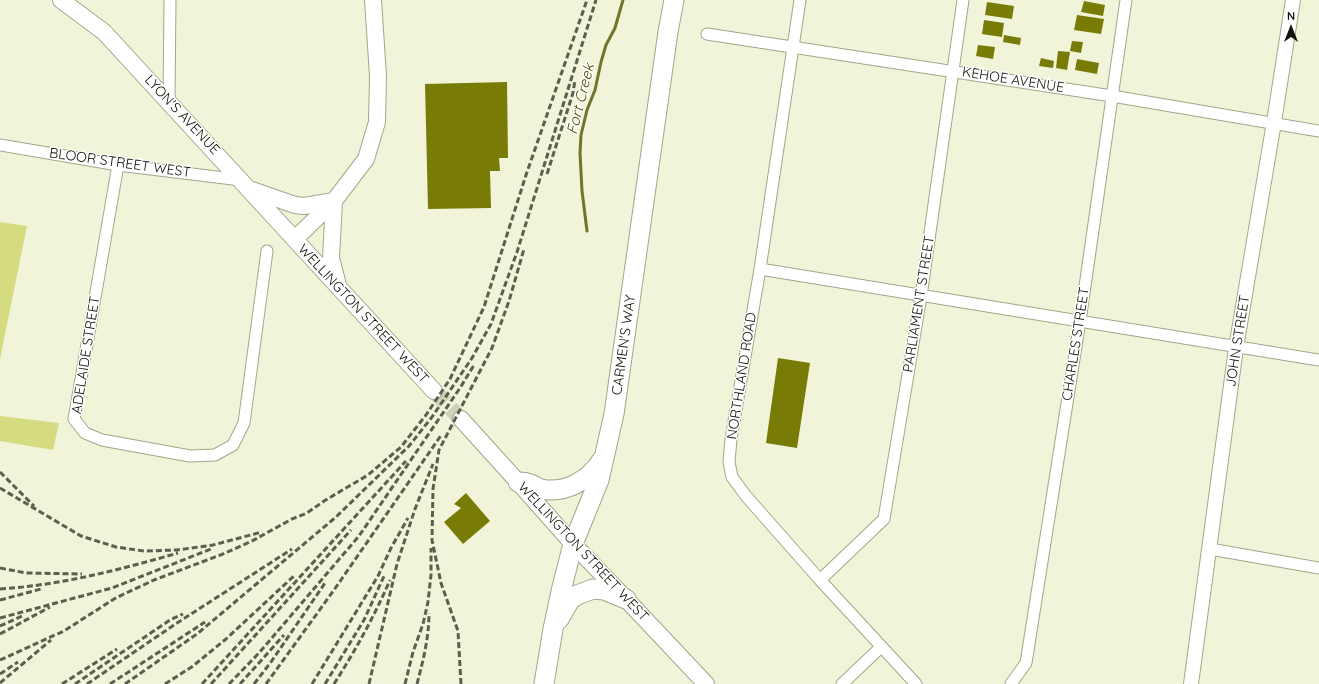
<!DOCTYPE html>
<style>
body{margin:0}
#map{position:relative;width:1319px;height:684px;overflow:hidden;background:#f1f4d8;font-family:Quicksand,sans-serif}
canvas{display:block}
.north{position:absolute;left:1271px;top:8px;width:40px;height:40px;-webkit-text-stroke:3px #fff;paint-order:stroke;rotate:0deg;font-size:11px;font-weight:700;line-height:16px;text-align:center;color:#121309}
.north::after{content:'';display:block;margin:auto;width:14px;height:18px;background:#121309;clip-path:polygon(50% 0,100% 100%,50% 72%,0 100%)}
</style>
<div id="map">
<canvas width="1319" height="684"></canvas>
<div class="north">N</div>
</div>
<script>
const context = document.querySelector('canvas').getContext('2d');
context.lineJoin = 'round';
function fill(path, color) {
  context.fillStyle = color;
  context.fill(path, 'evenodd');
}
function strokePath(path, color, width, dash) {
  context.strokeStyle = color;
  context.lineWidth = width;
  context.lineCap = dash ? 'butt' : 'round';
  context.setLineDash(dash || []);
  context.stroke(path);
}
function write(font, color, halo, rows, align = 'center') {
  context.font = font + ' Quicksand,sans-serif';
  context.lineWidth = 3;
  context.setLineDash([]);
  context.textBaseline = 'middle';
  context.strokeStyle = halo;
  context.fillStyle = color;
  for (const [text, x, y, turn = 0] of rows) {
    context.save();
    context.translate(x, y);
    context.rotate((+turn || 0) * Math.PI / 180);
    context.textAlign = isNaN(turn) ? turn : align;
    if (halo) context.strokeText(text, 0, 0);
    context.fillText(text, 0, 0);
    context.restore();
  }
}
fill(new Path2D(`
 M 0,222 L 27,226 L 0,359 Z
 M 0,416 L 59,423 L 53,450 L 0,441 Z`), '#d5db80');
strokePath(new Path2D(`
 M 587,231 L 582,191 L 580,153 L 581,135 L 587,110 L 595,90 L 601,62 L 606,45 L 615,28 L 623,0`), '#71752c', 3);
fill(new Path2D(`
 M 1084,1 L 1105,5 L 1103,16 L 1081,12 Z
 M 987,2 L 1014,6 L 1012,19 L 985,15 Z
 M 1077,15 L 1104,19 L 1101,34 L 1074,30 Z
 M 984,20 L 1004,23 L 1002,37 L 982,34 Z
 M 1004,35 L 1021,38 L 1020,45 L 1003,42 Z
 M 1072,41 L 1083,42 L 1081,53 L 1070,51 Z
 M 978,45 L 995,47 L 993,59 L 976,56 Z
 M 1058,51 L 1070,52 L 1067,70 L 1056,68 Z
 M 1041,58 L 1054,61 L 1053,68 L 1039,66 Z
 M 1077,59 L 1099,63 L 1097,74 L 1075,70 Z
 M 507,82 L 508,158 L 499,158 L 500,171 L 490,171 L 491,208 L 428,209 L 425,84 Z
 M 778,358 L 810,363 L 797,448 L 766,443 Z
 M 466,493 L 490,521 L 463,544 L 444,522 L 461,508 L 454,504 Z`), '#787c07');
strokePath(new Path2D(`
 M 434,391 L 461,419`), '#d0d2b9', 16, [16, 8]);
const minor = new Path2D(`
 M 800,0 L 760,269 L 731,439 L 729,462 L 732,477 L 746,496 L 820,580 L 916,684
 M 707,34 L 1112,96 L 1319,131
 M 169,101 L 170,0
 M 0,145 L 118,165 L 241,180
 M 118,165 L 74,419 L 85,433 L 102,440 L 190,456 L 215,455 L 233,445 L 244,423 L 267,251
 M 760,269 L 1319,360
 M 1210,549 L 1319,568
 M 820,580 L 884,519 L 921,296 L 963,0
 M 842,684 L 881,647
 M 1011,684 L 1026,663 L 1080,321 L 1126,0`);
const tertiary = new Path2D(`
 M 1191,684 L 1236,348 L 1274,122 L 1293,0`);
const secondary = new Path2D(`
 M 61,0 L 104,32 L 434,391
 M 252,190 L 295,205 L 304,206 L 334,201
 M 334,201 L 331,258 L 338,285
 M 295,239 L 334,201 L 366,159 L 377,122 L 378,76 L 373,0
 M 461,419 L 518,482 L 573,544 L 626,599 L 706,684`);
const trunk = new Path2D(`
 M 518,482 C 522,482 526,482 530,484 C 534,485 537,488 541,489 C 565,494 590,480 602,460
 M 559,619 L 570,600 L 577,595 L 593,589 L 604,590 L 626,599
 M 544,684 L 553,629 L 562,587 L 573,544 L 599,480 L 614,414 L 668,32 L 674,0`);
strokePath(minor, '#a3a68b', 13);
strokePath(tertiary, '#a3a68b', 16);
strokePath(secondary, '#a3a68b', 18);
strokePath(trunk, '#a3a68b', 21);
strokePath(minor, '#fff', 11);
strokePath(tertiary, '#fff', 14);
strokePath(secondary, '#fff', 16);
strokePath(trunk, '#fff', 19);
strokePath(new Path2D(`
 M 547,174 L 573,93 L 575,80
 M 0,472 L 34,506
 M 0,488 L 81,536 L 116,547 L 144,551 L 177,550 L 213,545 L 262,532
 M 0,568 L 26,573 L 82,574
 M 0,589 C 61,585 119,570 178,553
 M 0,600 L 41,589
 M 0,618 L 112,588 L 211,549
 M 0,626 L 22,616
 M 0,634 L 50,607
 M 0,660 L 64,631 L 114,599 L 126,593 L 154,580 L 223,554 L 252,541 L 292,519 L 307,513 L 324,501 L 368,475 L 401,447 L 426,415 L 450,379 L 484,307 L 526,175 L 587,0
 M 0,674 L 18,662
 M 0,683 L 51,640
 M 62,684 L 117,649
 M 75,684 L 170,620 L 183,614
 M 87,684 L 177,623 L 292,549
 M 110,684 L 205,622
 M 125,684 L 197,634 L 336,517 L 409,446 L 432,417 L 472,358 L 491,324 L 517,252 L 596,0
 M 165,684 L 193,666 L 226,639 L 295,575
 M 202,684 L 406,461
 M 211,684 L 351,530
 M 229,684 L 259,653 L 359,536 L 460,388 L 474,365
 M 240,684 L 284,635
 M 254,684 L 271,662 L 325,583
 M 266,684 L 334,590 L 442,434
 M 312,684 L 378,576 L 391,548 L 408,518
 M 325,684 L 364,620 L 385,574
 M 334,684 C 355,651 374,617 390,580
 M 369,684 L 397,564 L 415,509 L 433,464
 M 405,684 L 413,652 L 423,624 L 428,602 L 431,575 L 431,548
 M 417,684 C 423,661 429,638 429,613
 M 461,684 L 458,631 L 441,583 L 432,540 L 433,489 L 439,450 L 492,348 L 509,301 L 524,249`), '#5c5e4e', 3, [6, 3]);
write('14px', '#121309', '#fff', [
 ["KEHOE AVENUE",1013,80,9],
 ["LYON'S AVENUE",182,115,47],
 ["BLOOR STREET WEST",120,163,8],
 ["PARLIAMENT STREET",919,304,-81],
 ["WELLINGTON STREET WEST",363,314,47],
 ["JOHN STREET",1238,341,-81],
 ["CHARLES STREET",1076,344,-81],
 ["CARMEN'S WAY",624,345,-82],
 ["ADELAIDE STREET",86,355,-81],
 ["NORTHLAND ROAD",742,376,-81],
 ["WELLINGTON STREET WEST",583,552,47]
]);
write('italic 15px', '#4c4e00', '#fff', [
 ["Fort Creek",581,99,-76]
]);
</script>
